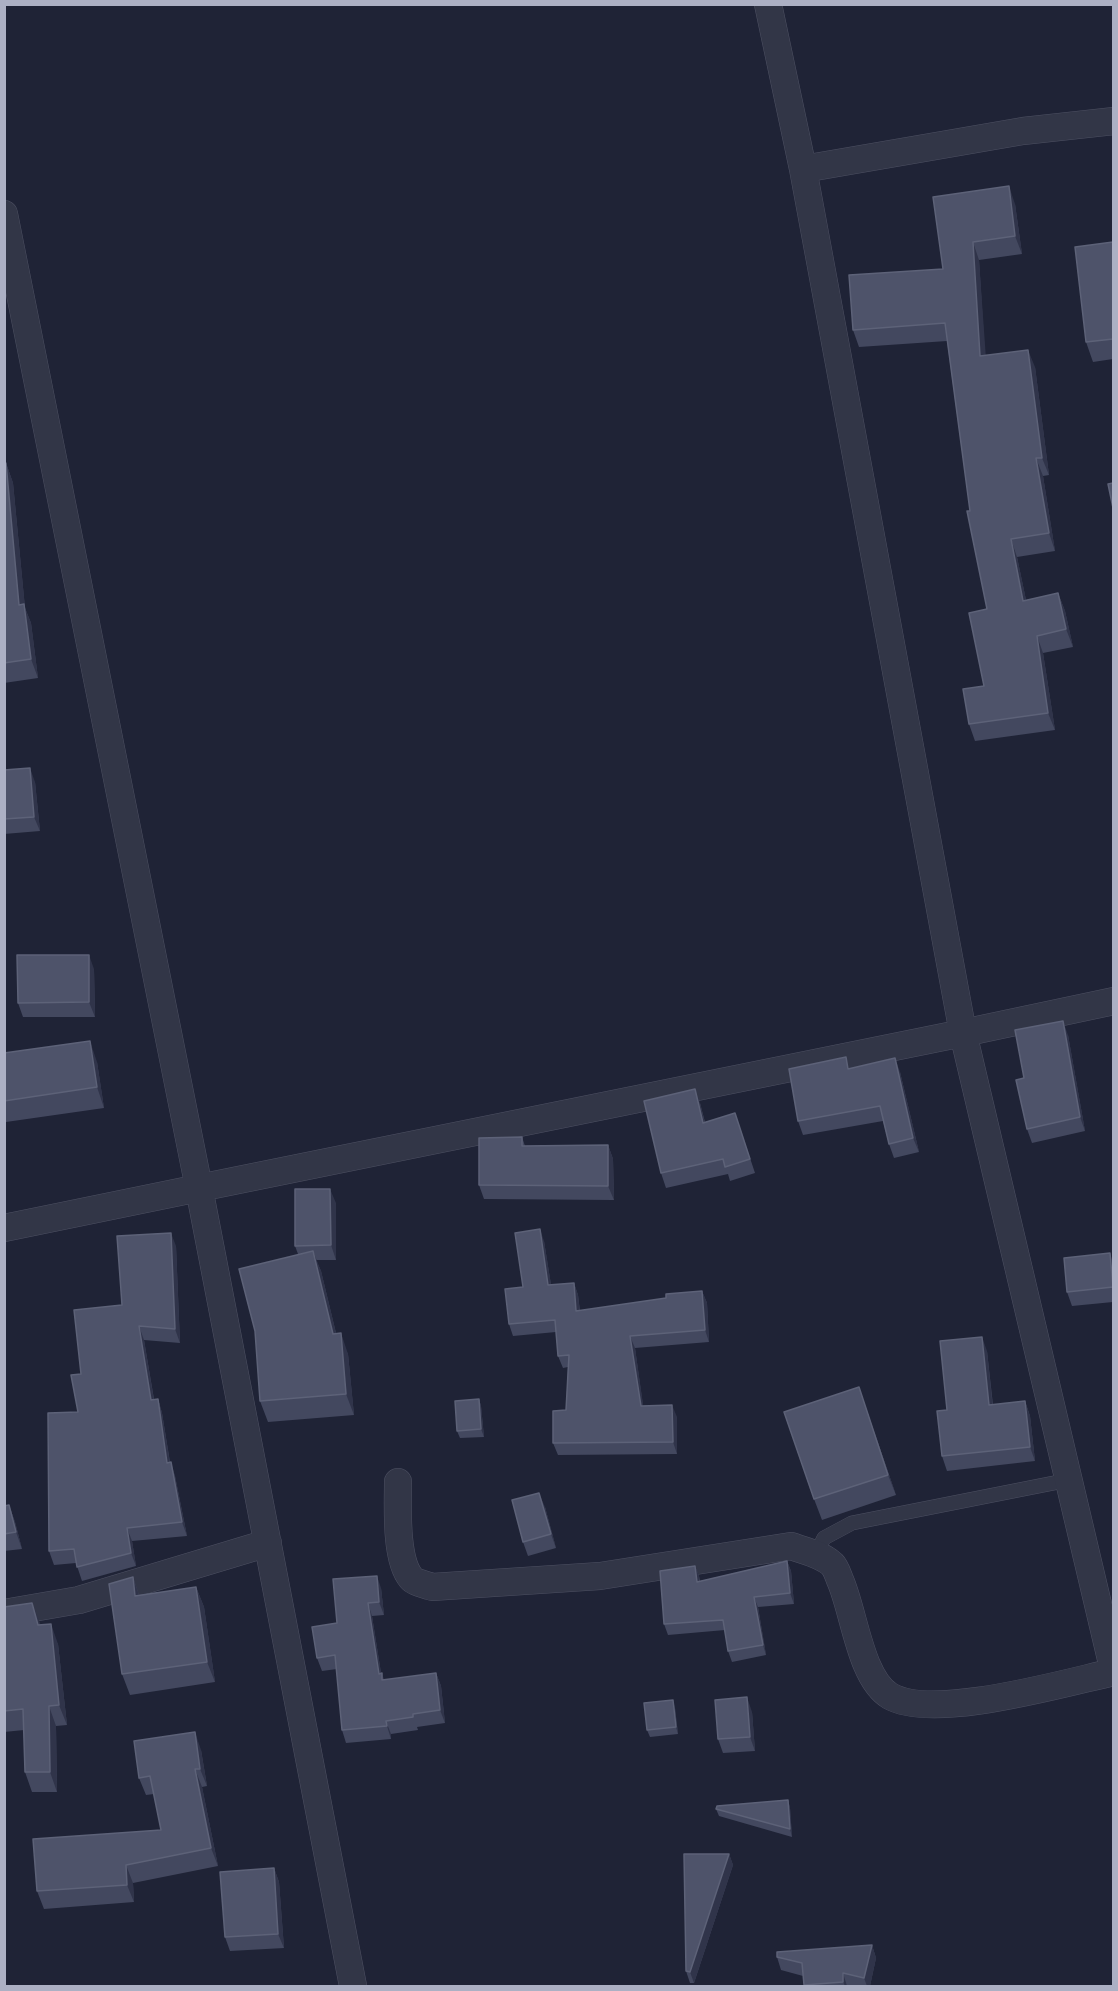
<!DOCTYPE html>
<style>
body{margin:0}
#map{position:relative;width:1118px;height:1991px;overflow:hidden;background:#1f2336;font-family:Cabin,sans-serif}
canvas{display:block}
.frame{position:absolute;inset:0;border:6px solid #acb0c4;pointer-events:none}
</style>
<div id="map">
<canvas width="1118" height="1991"></canvas>
<div class="frame"></div>
</div>
<script>
const context = document.querySelector('canvas').getContext('2d');
context.lineJoin = 'round';
function strokePath(path, color, width, dash) {
  context.strokeStyle = color;
  context.lineWidth = width;
  context.lineCap = dash ? 'butt' : 'round';
  context.setLineDash(dash || []);
  context.stroke(path);
}
function fill(path, color) {
  context.fillStyle = color;
  context.fill(path, 'evenodd');
}
const service = new Path2D(`
 M 816,1554 L 824,1538 L 852,1523 L 1069,1480`);
const minor = new Path2D(`
 M 768,4 L 803,169 L 963,1033 L 1114,1001
 M 803,169 L 1023,131 L 1114,121
 M 4,214 L 199,1188 L 963,1033 L 1114,1672 C 1064,1683 933,1721 890,1696 C 860,1678 854,1611 840,1580 C 838,1575 836,1568 832,1564 C 821,1554 805,1551 791,1546 L 600,1576 L 432,1587 C 425,1584 415,1583 411,1578 C 395,1559 398,1506 398,1482
 M 4,1228 L 199,1188 L 353,1986
 M 4,1613 L 79,1600 L 268,1543`);
strokePath(service, '#4d5062', 15);
strokePath(minor, '#4d5062', 28);
strokePath(service, '#323647', 14);
strokePath(minor, '#323647', 27);
fill(new Path2D(`
 M 1015,204 L 1022,254 L 979,260 L 985,355 L 1035,367 L 1049,475 L 1043,476 L 1055,551 L 1017,557 L 1026,600 L 1058,593 L 1065,611 L 1073,647 L 1043,653 L 1055,730 L 975,741 L 969,724 L 984,686 L 987,609 L 970,511 L 947,341 L 859,347 L 853,330 L 943,269 Z
 M 1113,242 L 1113,359 L 1093,362 L 1086,342 Z
 M 6,463 L 13,483 L 25,608 L 31,623 L 38,678 L 4,683 L 4,464 Z
 M 4,770 L 35,782 L 40,831 L 4,834 Z
 M 94,969 L 95,1017 L 23,1017 L 18,1003 Z
 M 1068,1035 L 1085,1131 L 1032,1143 L 1027,1129 L 1024,1078 Z
 M 4,1053 L 97,1062 L 104,1108 L 6,1122 L 4,1118 Z
 M 850,1069 L 900,1072 L 919,1152 L 894,1158 L 889,1144 L 883,1121 L 803,1135 L 798,1121 Z
 M 700,1103 L 705,1122 L 735,1113 L 755,1173 L 730,1181 L 728,1174 L 666,1188 L 661,1173 Z
 M 522,1137 L 525,1146 L 608,1145 L 613,1159 L 614,1200 L 484,1199 L 479,1185 Z
 M 336,1203 L 336,1260 L 316,1260 L 321,1271 L 336,1333 L 348,1354 L 354,1415 L 268,1422 L 260,1401 L 298,1254 L 295,1246 Z
 M 544,1241 L 551,1285 L 574,1283 L 578,1295 L 580,1311 L 666,1298 L 702,1291 L 707,1303 L 709,1342 L 635,1348 L 643,1406 L 677,1417 L 677,1454 L 558,1455 L 553,1443 L 566,1410 L 568,1367 L 563,1368 L 558,1356 L 556,1332 L 513,1336 L 509,1324 L 523,1287 Z
 M 176,1246 L 180,1343 L 144,1340 L 154,1399 L 158,1399 L 162,1413 L 170,1462 L 175,1476 L 187,1536 L 132,1541 L 136,1566 L 82,1581 L 76,1563 L 54,1565 L 49,1551 L 78,1412 L 81,1374 Z
 M 1113,1263 L 1113,1302 L 1072,1306 L 1067,1292 Z
 M 987,1351 L 993,1405 L 1025,1401 L 1030,1416 L 1035,1461 L 947,1471 L 942,1456 L 947,1410 Z
 M 479,1399 L 481,1406 L 484,1437 L 460,1438 L 457,1431 Z
 M 866,1408 L 896,1495 L 822,1520 L 814,1499 Z
 M 9,1505 L 15,1522 L 22,1549 L 4,1551 L 4,1506 Z
 M 545,1507 L 556,1548 L 528,1556 L 523,1542 Z
 M 787,1561 L 791,1571 L 794,1604 L 758,1607 L 766,1655 L 732,1662 L 728,1651 L 725,1630 L 668,1635 L 664,1624 L 695,1566 L 699,1576 L 700,1581 Z
 M 133,1577 L 139,1595 L 196,1587 L 204,1607 L 215,1682 L 130,1695 L 122,1674 Z
 M 381,1588 L 384,1615 L 372,1616 L 381,1673 L 384,1680 L 436,1673 L 441,1686 L 445,1723 L 417,1727 L 418,1730 L 391,1734 L 391,1739 L 346,1743 L 342,1730 L 337,1669 L 322,1671 L 317,1658 Z
 M 4,1607 L 40,1625 L 58,1644 L 67,1725 L 56,1726 L 57,1792 L 32,1792 L 25,1772 L 24,1730 L 4,1732 Z
 M 675,1708 L 678,1734 L 650,1737 L 647,1730 Z
 M 752,1712 L 755,1751 L 723,1753 L 718,1739 Z
 M 201,1750 L 207,1786 L 202,1787 L 218,1866 L 133,1883 L 134,1902 L 44,1909 L 37,1891 L 161,1830 L 154,1794 L 146,1795 L 139,1778 Z
 M 788,1800 L 790,1808 L 792,1837 L 719,1816 L 716,1809 Z
 M 729,1854 L 733,1865 L 694,1983 L 690,1983 L 686,1971 Z
 M 274,1868 L 279,1882 L 284,1948 L 230,1951 L 225,1937 Z
 M 872,1945 L 876,1958 L 870,1986 L 805,1986 L 803,1976 L 781,1970 L 777,1957 Z`), '#43485f');
fill(new Path2D(`
 M 1009,186 L 1015,204 L 1022,254 L 1015,236 Z
 M 973,242 L 979,260 L 987,373 L 980,356 Z
 M 1028,350 L 1035,367 L 1049,475 L 1042,458 Z
 M 1036,458 L 1043,476 L 1055,551 L 1049,533 Z
 M 6,463 L 13,483 L 25,608 L 31,623 L 38,678 L 31,659 L 19,605 Z
 M 1011,539 L 1017,557 L 1030,619 L 1023,601 Z
 M 1058,593 L 1065,611 L 1073,647 L 1066,629 Z
 M 1037,636 L 1043,653 L 1055,730 L 1048,713 Z
 M 30,768 L 35,782 L 40,831 L 34,817 Z
 M 89,955 L 94,969 L 95,1017 L 89,1002 Z
 M 1063,1021 L 1068,1035 L 1085,1131 L 1080,1117 Z
 M 90,1041 L 97,1062 L 104,1108 L 97,1087 Z
 M 895,1058 L 900,1072 L 919,1152 L 913,1138 Z
 M 695,1089 L 700,1103 L 708,1137 L 703,1123 Z
 M 608,1145 L 613,1159 L 614,1200 L 608,1186 Z
 M 330,1189 L 336,1203 L 336,1260 L 331,1245 Z
 M 540,1229 L 544,1241 L 553,1297 L 548,1285 Z
 M 171,1233 L 176,1246 L 180,1343 L 175,1329 Z
 M 313,1251 L 321,1271 L 341,1354 L 333,1334 Z
 M 1110,1253 L 1113,1263 L 1113,1286 Z
 M 574,1283 L 578,1295 L 581,1323 L 576,1311 Z
 M 702,1291 L 707,1303 L 709,1342 L 705,1330 Z
 M 139,1326 L 144,1340 L 156,1413 L 151,1400 Z
 M 341,1333 L 348,1354 L 354,1415 L 346,1394 Z
 M 630,1336 L 635,1348 L 645,1418 L 641,1406 Z
 M 982,1337 L 987,1351 L 994,1419 L 989,1405 Z
 M 859,1387 L 866,1408 L 896,1495 L 888,1475 Z
 M 158,1399 L 162,1413 L 172,1476 L 167,1463 Z
 M 479,1399 L 481,1406 L 484,1437 L 481,1429 Z
 M 1025,1401 L 1030,1416 L 1035,1461 L 1030,1447 Z
 M 672,1405 L 677,1417 L 677,1454 L 673,1442 Z
 M 171,1462 L 175,1476 L 187,1536 L 182,1522 Z
 M 539,1493 L 545,1507 L 556,1548 L 551,1534 Z
 M 9,1505 L 15,1522 L 22,1549 L 16,1532 Z
 M 127,1528 L 132,1541 L 136,1566 L 131,1553 Z
 M 787,1561 L 791,1571 L 794,1604 L 790,1593 Z
 M 695,1566 L 699,1576 L 700,1592 L 697,1582 Z
 M 377,1576 L 381,1588 L 384,1615 L 379,1602 Z
 M 133,1577 L 140,1598 L 135,1596 Z
 M 196,1587 L 204,1607 L 215,1682 L 207,1662 Z
 M 754,1597 L 758,1607 L 766,1655 L 763,1645 Z
 M 32,1603 L 40,1623 L 45,1645 L 38,1625 Z
 M 368,1603 L 372,1616 L 382,1679 L 382,1673 L 386,1686 L 379,1674 Z
 M 51,1624 L 58,1644 L 67,1725 L 59,1705 Z
 M 436,1673 L 441,1686 L 445,1723 L 440,1710 Z
 M 747,1697 L 752,1712 L 755,1751 L 750,1737 Z
 M 673,1700 L 675,1708 L 678,1734 L 676,1727 Z
 M 49,1706 L 56,1726 L 57,1792 L 50,1772 Z
 M 386,1721 L 391,1734 L 391,1739 L 387,1726 Z
 M 195,1732 L 201,1750 L 207,1786 L 200,1769 Z
 M 195,1769 L 202,1787 L 218,1866 L 211,1848 Z
 M 788,1800 L 790,1808 L 792,1837 L 790,1829 Z
 M 729,1854 L 733,1865 L 694,1983 L 690,1972 Z
 M 126,1865 L 133,1883 L 134,1902 L 127,1885 Z
 M 274,1868 L 279,1882 L 284,1948 L 278,1934 Z
 M 872,1945 L 876,1958 L 870,1986 L 867,1986 L 864,1978 Z
 M 843,1973 L 847,1986 L 845,1986 L 843,1982 Z`), '#30344a');
const building = new Path2D(`
 M 1009,186 L 1015,236 L 973,242 L 980,356 L 1028,350 L 1042,458 L 1036,458 L 1049,533 L 1011,539 L 1023,601 L 1058,593 L 1066,629 L 1037,636 L 1048,713 L 969,724 L 963,689 L 984,686 L 969,613 L 987,609 L 967,511 L 970,511 L 945,323 L 853,330 L 849,275 L 943,269 L 933,197 Z
 M 1113,242 L 1113,339 L 1086,342 L 1075,247 Z
 M 6,463 L 19,605 L 24,604 L 31,659 L 4,663 L 4,464 Z
 M 1113,483 L 1113,508 L 1108,484 Z
 M 30,768 L 34,817 L 4,819 L 4,770 Z
 M 17,955 L 89,955 L 89,1002 L 18,1003 Z
 M 1063,1021 L 1080,1117 L 1027,1129 L 1016,1080 L 1024,1078 L 1015,1030 Z
 M 90,1041 L 97,1087 L 4,1101 L 4,1053 Z
 M 846,1057 L 848,1069 L 895,1058 L 913,1138 L 889,1144 L 880,1106 L 798,1121 L 789,1069 Z
 M 695,1089 L 703,1123 L 735,1113 L 750,1159 L 725,1167 L 723,1159 L 661,1173 L 644,1101 Z
 M 522,1137 L 522,1146 L 608,1145 L 608,1186 L 479,1185 L 479,1138 Z
 M 295,1189 L 330,1189 L 331,1245 L 295,1246 Z
 M 540,1229 L 548,1285 L 574,1283 L 576,1311 L 666,1298 L 666,1294 L 702,1291 L 705,1330 L 630,1336 L 641,1406 L 672,1405 L 673,1442 L 553,1443 L 553,1411 L 566,1410 L 569,1355 L 558,1356 L 555,1320 L 509,1324 L 505,1289 L 523,1287 L 515,1233 Z
 M 171,1233 L 175,1329 L 139,1326 L 151,1400 L 158,1399 L 167,1463 L 171,1462 L 182,1522 L 127,1528 L 131,1553 L 77,1567 L 74,1549 L 49,1551 L 48,1413 L 78,1412 L 71,1375 L 81,1374 L 74,1310 L 122,1305 L 117,1236 Z
 M 313,1251 L 333,1334 L 341,1333 L 346,1394 L 260,1401 L 255,1331 L 239,1269 Z
 M 1110,1253 L 1113,1287 L 1067,1292 L 1064,1258 Z
 M 982,1337 L 989,1405 L 1025,1401 L 1030,1447 L 942,1456 L 937,1411 L 947,1410 L 940,1341 Z
 M 859,1387 L 888,1475 L 814,1499 L 784,1412 Z
 M 479,1399 L 481,1429 L 457,1431 L 455,1401 Z
 M 539,1493 L 551,1534 L 523,1542 L 512,1500 Z
 M 9,1505 L 16,1532 L 4,1534 L 4,1506 Z
 M 787,1561 L 790,1593 L 754,1597 L 763,1645 L 728,1651 L 723,1620 L 664,1624 L 660,1571 L 695,1566 L 697,1582 Z
 M 377,1576 L 379,1602 L 368,1603 L 379,1674 L 382,1673 L 382,1680 L 436,1673 L 440,1710 L 413,1714 L 413,1717 L 386,1721 L 387,1726 L 342,1730 L 335,1655 L 317,1658 L 312,1627 L 337,1623 L 333,1579 Z
 M 133,1577 L 135,1596 L 196,1587 L 207,1662 L 122,1674 L 109,1584 Z
 M 32,1603 L 38,1625 L 51,1624 L 59,1705 L 49,1706 L 50,1772 L 25,1772 L 23,1709 L 4,1711 L 4,1607 Z
 M 747,1697 L 750,1737 L 718,1739 L 715,1700 Z
 M 673,1700 L 676,1727 L 647,1730 L 644,1703 Z
 M 195,1732 L 200,1769 L 195,1769 L 211,1848 L 126,1865 L 127,1885 L 37,1891 L 33,1839 L 161,1830 L 150,1776 L 139,1778 L 134,1741 Z
 M 788,1800 L 790,1829 L 716,1809 L 717,1806 Z
 M 684,1854 L 729,1854 L 690,1972 L 686,1971 Z
 M 274,1868 L 278,1934 L 225,1937 L 220,1872 Z
 M 872,1945 L 864,1978 L 843,1973 L 843,1982 L 804,1985 L 802,1963 L 777,1957 L 777,1952 Z`);
fill(building, '#4e536a');
strokePath(building, '#5d6278', 1.5);
</script>
